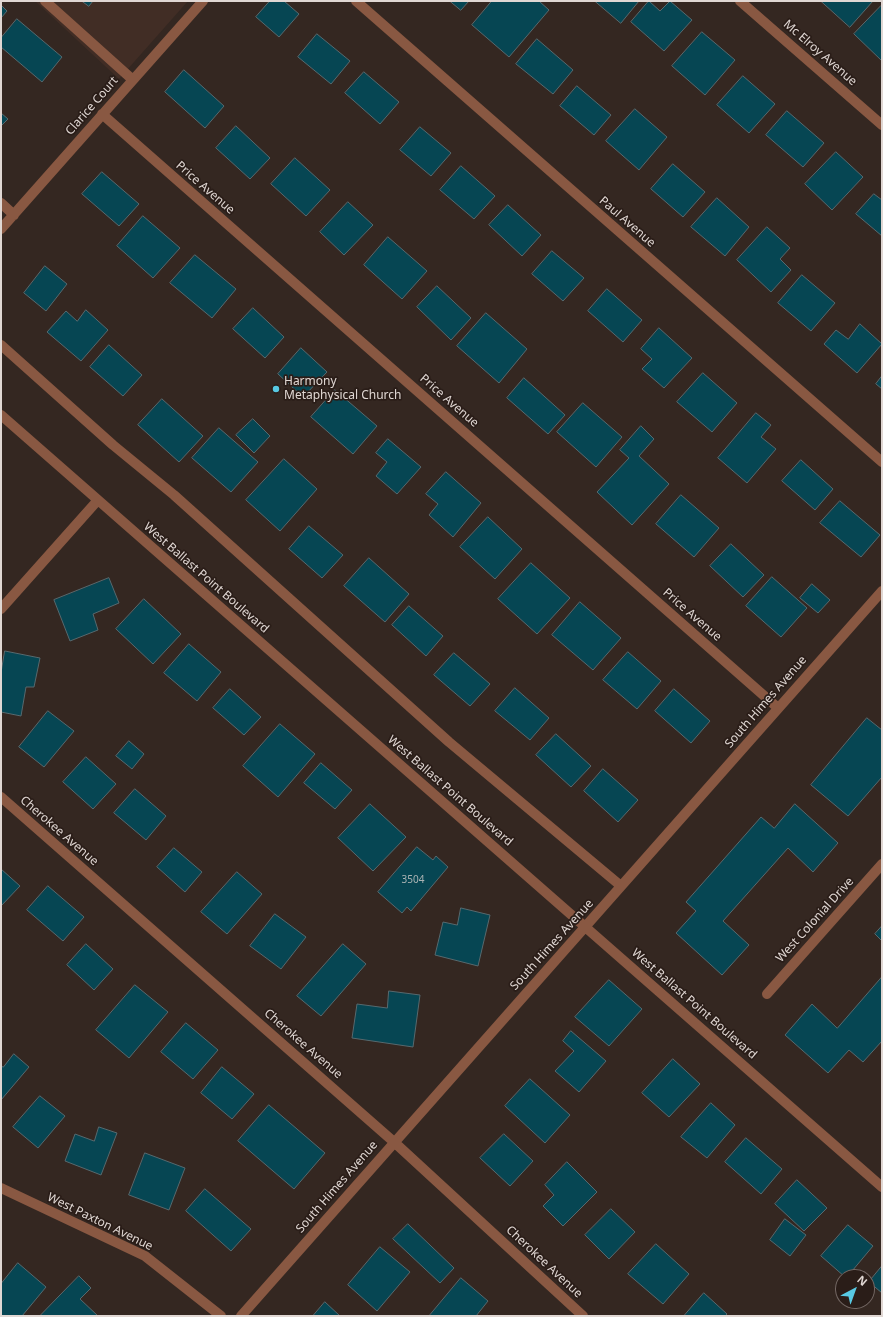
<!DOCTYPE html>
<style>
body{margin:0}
#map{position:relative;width:883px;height:1317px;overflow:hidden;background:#342721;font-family:"Noto Sans",sans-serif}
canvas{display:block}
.frame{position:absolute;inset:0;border:2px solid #e0d7d3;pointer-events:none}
.north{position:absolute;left:835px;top:1269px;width:40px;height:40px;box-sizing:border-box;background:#2a1d18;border:1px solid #736763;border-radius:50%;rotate:41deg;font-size:11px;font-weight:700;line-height:16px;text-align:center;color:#e0d7d3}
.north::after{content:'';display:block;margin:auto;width:14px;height:18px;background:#58c9e3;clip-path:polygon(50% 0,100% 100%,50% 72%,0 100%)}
</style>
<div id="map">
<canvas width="883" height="1317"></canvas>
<div class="frame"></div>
<div class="north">N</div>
</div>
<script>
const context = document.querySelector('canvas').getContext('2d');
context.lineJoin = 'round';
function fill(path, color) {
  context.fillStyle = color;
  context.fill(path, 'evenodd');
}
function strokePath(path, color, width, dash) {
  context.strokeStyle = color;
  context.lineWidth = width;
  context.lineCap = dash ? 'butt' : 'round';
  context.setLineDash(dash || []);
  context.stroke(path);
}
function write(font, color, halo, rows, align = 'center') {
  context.font = font + ' "Noto Sans",sans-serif';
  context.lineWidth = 3.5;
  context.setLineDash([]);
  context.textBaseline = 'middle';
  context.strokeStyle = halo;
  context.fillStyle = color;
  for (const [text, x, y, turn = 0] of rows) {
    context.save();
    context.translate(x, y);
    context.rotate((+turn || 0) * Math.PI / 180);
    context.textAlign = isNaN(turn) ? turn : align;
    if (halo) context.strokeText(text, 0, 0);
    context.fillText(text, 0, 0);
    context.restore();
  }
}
fill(new Path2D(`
 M 35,1 L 188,1 L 119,79 Z`), '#412d25');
const building = new Path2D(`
 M 82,1 L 93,1 L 89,6 Z
 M 270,1 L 284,1 L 299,14 L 279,37 L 256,17 Z
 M 450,1 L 469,1 L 461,10 Z
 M 492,1 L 539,1 L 549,10 L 509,57 L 472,25 Z
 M 595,1 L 639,1 L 621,23 Z
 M 649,1 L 660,11 L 670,1 L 692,20 L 664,51 L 631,22 Z
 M 821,1 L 873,1 L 850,27 Z
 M 1,5 L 7,11 L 1,18 Z
 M 881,6 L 882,7 L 882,61 L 854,34 Z
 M 17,19 L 62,57 L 42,82 L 1,47 L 1,38 Z
 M 702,32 L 735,60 L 705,95 L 672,66 Z
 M 317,34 L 350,61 L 331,84 L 298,57 Z
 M 537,39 L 573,70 L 553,94 L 516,64 Z
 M 184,70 L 224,106 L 205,128 L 165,92 Z
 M 364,72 L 399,102 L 380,124 L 345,93 Z
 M 743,76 L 775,104 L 749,133 L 717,105 Z
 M 577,86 L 611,115 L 594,135 L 560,106 Z
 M 635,109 L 667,137 L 639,170 L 606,141 Z
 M 787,111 L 824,143 L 803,167 L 766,135 Z
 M 1,113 L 8,119 L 1,126 Z
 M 236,126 L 270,158 L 250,179 L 216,148 Z
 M 420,127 L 451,153 L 431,176 L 400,150 Z
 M 836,152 L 863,177 L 832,210 L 805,184 Z
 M 295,158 L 330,190 L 306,216 L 271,184 Z
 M 673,164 L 705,192 L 683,217 L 651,189 Z
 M 461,166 L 495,196 L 474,219 L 440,190 Z
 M 102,172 L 139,204 L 119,226 L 82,194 Z
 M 874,194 L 882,200 L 882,236 L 856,214 Z
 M 717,198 L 749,227 L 725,256 L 691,227 Z
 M 348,202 L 373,225 L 344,255 L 320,232 Z
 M 508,205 L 541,235 L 522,256 L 489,225 Z
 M 143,216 L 180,248 L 153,278 L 117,246 Z
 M 767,227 L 790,248 L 780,259 L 791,270 L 771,292 L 737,260 Z
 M 388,237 L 427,271 L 402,299 L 364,265 Z
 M 552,251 L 584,278 L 563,301 L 532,274 Z
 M 195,255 L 236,289 L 212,318 L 170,283 Z
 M 45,266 L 67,284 L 46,311 L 24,293 Z
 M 802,275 L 835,303 L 811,331 L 778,303 Z
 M 437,286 L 471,318 L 451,340 L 417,307 Z
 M 607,289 L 642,320 L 623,342 L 588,311 Z
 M 253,308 L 284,337 L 265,358 L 233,329 Z
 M 86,310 L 108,330 L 81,361 L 47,332 L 66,311 L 77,321 Z
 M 486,313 L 527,349 L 499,383 L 457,346 Z
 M 860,324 L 882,344 L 857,373 L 824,344 L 836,330 L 848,339 Z
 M 659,328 L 692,358 L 664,388 L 642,369 L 652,359 L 641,349 Z
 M 109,345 L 142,375 L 123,396 L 90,367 Z
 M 301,348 L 327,372 L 303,397 L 278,374 Z
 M 703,373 L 737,403 L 712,432 L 677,402 Z
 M 882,376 L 882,389 L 876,384 Z
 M 524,378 L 565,415 L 548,434 L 507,398 Z
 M 335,390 L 377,426 L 353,454 L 311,417 Z
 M 162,399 L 203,436 L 179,462 L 138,425 Z
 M 583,403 L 622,437 L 596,467 L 557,432 Z
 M 756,413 L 771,425 L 761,437 L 776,449 L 747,483 L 718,458 Z
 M 253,419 L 270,436 L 254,453 L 236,435 Z
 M 641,426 L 654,439 L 639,456 L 669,484 L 632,525 L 597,492 L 629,458 L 620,450 Z
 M 219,428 L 258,462 L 231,492 L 192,458 Z
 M 388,439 L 421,467 L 397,494 L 376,476 L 387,462 L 376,453 Z
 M 284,459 L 317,489 L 280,531 L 246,500 Z
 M 801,460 L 833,489 L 815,510 L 782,481 Z
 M 446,472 L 481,503 L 453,537 L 429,515 L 438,504 L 426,494 Z
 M 681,495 L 719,528 L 694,557 L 656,524 Z
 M 840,501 L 880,535 L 861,557 L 820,523 Z
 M 488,517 L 522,549 L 495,579 L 460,547 Z
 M 309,526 L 343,555 L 322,578 L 289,549 Z
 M 731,544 L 764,575 L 743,597 L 710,566 Z
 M 369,558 L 409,594 L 385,622 L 344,586 Z
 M 531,563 L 570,598 L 537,634 L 498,599 Z
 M 772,577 L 807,608 L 781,637 L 746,606 Z
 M 109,578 L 119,603 L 93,614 L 98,630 L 70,641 L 54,600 Z
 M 812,584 L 830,600 L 818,613 L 800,598 Z
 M 144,599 L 181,634 L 153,664 L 116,629 Z
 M 580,602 L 621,638 L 593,670 L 552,635 Z
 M 409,606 L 443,636 L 426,656 L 392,625 Z
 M 189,644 L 221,672 L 197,701 L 164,673 Z
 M 5,651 L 40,658 L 34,687 L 26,687 L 21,716 L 1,712 L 1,673 Z
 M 628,652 L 661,681 L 637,709 L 603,680 Z
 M 454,653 L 490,684 L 470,706 L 434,675 Z
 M 515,688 L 549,718 L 530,740 L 495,711 Z
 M 230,689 L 261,717 L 244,735 L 213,708 Z
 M 674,689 L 710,721 L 691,743 L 655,711 Z
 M 48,711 L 74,731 L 44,767 L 19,747 Z
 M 867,718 L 882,730 L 882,777 L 848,816 L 811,785 Z
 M 280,724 L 315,754 L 278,797 L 243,766 Z
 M 556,734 L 591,766 L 571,787 L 536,755 Z
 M 129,741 L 144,754 L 132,769 L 116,756 Z
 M 86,757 L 116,784 L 93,809 L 63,782 Z
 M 321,763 L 352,790 L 335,809 L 304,783 Z
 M 603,769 L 638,800 L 618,822 L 584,791 Z
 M 135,789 L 166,816 L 146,840 L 114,813 Z
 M 370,804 L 406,837 L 373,871 L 338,838 Z
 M 795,804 L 838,843 L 813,872 L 788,848 L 723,921 L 749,945 L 722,975 L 676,933 L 696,911 L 686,902 L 761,817 L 774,828 Z
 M 417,847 L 433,860 L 436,856 L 448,867 L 411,911 L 407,907 L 402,913 L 378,892 Z
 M 174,848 L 202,872 L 185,892 L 157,867 Z
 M 1,869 L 20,886 L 1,906 Z
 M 237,872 L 262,894 L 227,934 L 201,912 Z
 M 48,886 L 84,917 L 63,941 L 27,910 Z
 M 461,908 L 490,915 L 478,966 L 435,955 L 443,922 L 457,925 Z
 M 275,914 L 306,937 L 281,969 L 250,946 Z
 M 882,926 L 882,941 L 875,934 Z
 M 86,944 L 113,969 L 94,990 L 67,965 Z
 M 343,944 L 366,964 L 321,1016 L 297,996 Z
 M 882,977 L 882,1041 L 863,1062 L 849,1050 L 828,1073 L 785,1035 L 812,1004 L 837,1028 Z
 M 609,980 L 642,1009 L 609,1046 L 575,1017 Z
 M 135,985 L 168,1012 L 129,1058 L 96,1030 Z
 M 389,991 L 420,995 L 413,1047 L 352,1038 L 357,1004 L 387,1008 Z
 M 186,1023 L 218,1050 L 193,1079 L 161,1052 Z
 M 571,1031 L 606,1061 L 579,1092 L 555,1071 L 574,1051 L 563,1041 Z
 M 14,1054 L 29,1067 L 1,1100 L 1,1066 L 3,1067 Z
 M 673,1059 L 700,1084 L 669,1117 L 642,1093 Z
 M 222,1067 L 254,1094 L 232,1119 L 201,1093 Z
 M 530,1079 L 570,1115 L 545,1143 L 505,1106 Z
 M 40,1096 L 65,1116 L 38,1148 L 13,1127 Z
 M 711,1103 L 735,1125 L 707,1158 L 681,1137 Z
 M 269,1105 L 325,1153 L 294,1189 L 238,1141 Z
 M 99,1127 L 117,1133 L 101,1175 L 65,1161 L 75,1134 L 94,1141 Z
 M 504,1134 L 533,1161 L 510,1186 L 480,1158 Z
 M 746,1138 L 782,1169 L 761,1194 L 725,1162 Z
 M 145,1153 L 185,1168 L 169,1210 L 129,1195 Z
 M 567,1162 L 597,1192 L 563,1226 L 543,1206 L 554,1195 L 545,1185 Z
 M 797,1180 L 827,1208 L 804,1231 L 775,1204 Z
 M 205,1189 L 251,1229 L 231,1251 L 186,1211 Z
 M 611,1209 L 635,1232 L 609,1259 L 585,1235 Z
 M 785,1219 L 806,1235 L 790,1256 L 770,1240 Z
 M 408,1224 L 454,1268 L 440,1283 L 393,1239 Z
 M 848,1225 L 873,1246 L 847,1277 L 845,1277 L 821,1256 Z
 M 656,1244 L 689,1274 L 663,1304 L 628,1274 Z
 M 380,1247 L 410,1272 L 377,1311 L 348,1285 Z
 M 18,1263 L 46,1287 L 22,1316 L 1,1316 L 1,1284 Z
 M 882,1266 L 882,1293 L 869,1282 Z
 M 79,1276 L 91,1288 L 80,1299 L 98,1316 L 40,1316 Z
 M 461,1278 L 488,1301 L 476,1316 L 430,1316 L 430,1315 Z
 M 704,1293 L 727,1314 L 725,1316 L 684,1316 Z
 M 325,1302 L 340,1316 L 313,1316 Z`);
fill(building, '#064653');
strokePath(building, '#57696e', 1);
strokePath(new Path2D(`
 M 45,1 L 133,80
 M 356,1 L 882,462
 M 740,1 L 882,125
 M 102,114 L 778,708
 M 1,203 L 14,215
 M 1,229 L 203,1
 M 1,345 L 113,445 L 174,495 L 449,742 L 621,886
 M 1,415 L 882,1187
 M 1,609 L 98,500
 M 1,797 L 394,1142 L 583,1316
 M 767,994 L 882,864
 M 1,1188 L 145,1256 L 221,1316
 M 241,1316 L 882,591`), '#895842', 10);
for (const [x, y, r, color] of [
 [276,389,4,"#58c9e3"]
]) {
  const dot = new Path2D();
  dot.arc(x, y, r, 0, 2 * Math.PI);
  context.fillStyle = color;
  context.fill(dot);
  strokePath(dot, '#2a1d18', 1.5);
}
write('10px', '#aab3b3', null, [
 ["3504",413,880]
]);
write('12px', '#e0d7d3', '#2a1d18', [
 ["Mc Elroy Avenue",820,53,41],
 ["Clarice Court",92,106,-49],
 ["Price Avenue",205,188,41],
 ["Paul Avenue",627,222,41],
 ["Price Avenue",449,401,41],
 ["West Ballast Point Boulevard",206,578,41],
 ["Price Avenue",692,615,41],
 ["South Himes Avenue",766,702,-49],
 ["West Ballast Point Boulevard",450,791,41],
 ["Cherokee Avenue",59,831,41],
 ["West Colonial Drive",815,920,-48],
 ["South Himes Avenue",552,945,-48],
 ["West Ballast Point Boulevard",694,1004,41],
 ["Cherokee Avenue",303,1044,41],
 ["South Himes Avenue",337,1187,-49],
 ["West Paxton Avenue",100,1222,26],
 ["Cherokee Avenue",544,1262,43]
]);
write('12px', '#e0d7d3', '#2a1d18', [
 ["Harmony",284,382],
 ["Metaphysical Church",284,396]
], 'left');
</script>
